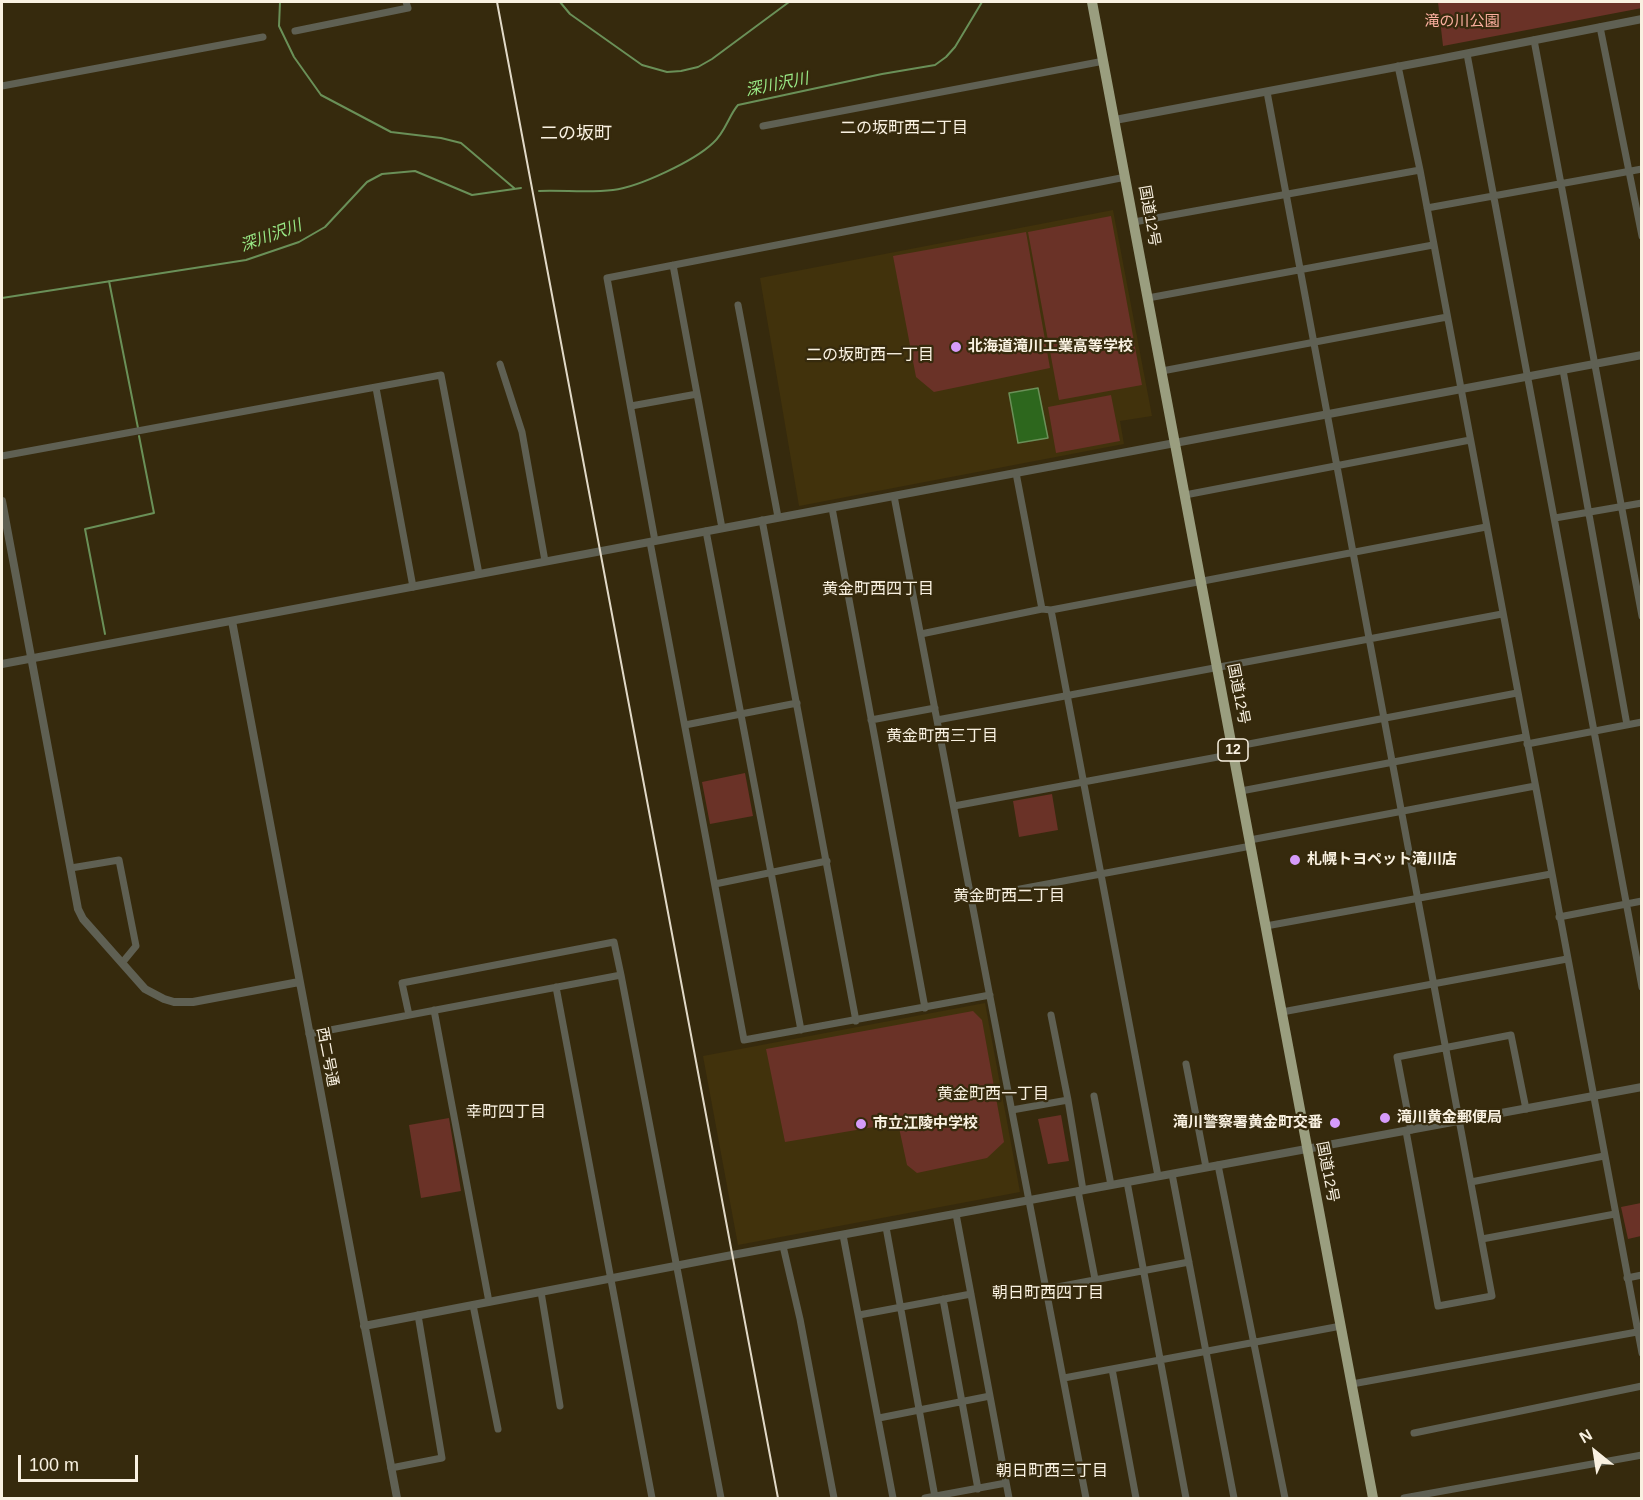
<!DOCTYPE html>
<meta charset="utf-8">
<style>
body{margin:0}
#map{position:relative;width:1643px;height:1500px;overflow:hidden;background:#362a0d;font-family:Helvetica,sans-serif}
canvas{display:block}
.frame{position:absolute;inset:0;border:3px solid #f9f1e1;pointer-events:none}
.north{position:absolute;left:1565px;top:1422px;width:60px;height:60px;-webkit-text-stroke:4px #362a0d;paint-order:stroke;rotate:330deg;font-size:16px;font-weight:700;line-height:24px;text-align:center;color:#f9f1e1}
.north::after{content:'';display:block;margin:auto;width:21px;height:27px;background:#f9f1e1;clip-path:polygon(50% 0,100% 100%,50% 72%,0 100%)}
.scale{position:absolute;left:18px;top:1455px;width:120px;height:27px;box-sizing:border-box;border:3px solid #f9f1e1;border-top:0;padding-left:8px;font-size:18px;line-height:21px;white-space:nowrap;color:#f9f1e1;-webkit-text-stroke:4px #362a0d;paint-order:stroke}
</style>
<div id="map">
<canvas width="1643" height="1500"></canvas>
<div class="frame"></div>
<div class="north">N</div>
<div class="scale">100 m</div>
</div>
<script>
const context = document.querySelector('canvas').getContext('2d');
context.lineJoin = 'round';
function fill(path, color) {
  context.fillStyle = color;
  context.fill(path, 'evenodd');
}
function strokePath(path, color, width, dash) {
  context.strokeStyle = color;
  context.lineWidth = width;
  context.lineCap = dash ? 'butt' : 'round';
  context.setLineDash(dash || []);
  context.stroke(path);
}
function write(font, color, halo, rows, align = 'center') {
  context.font = font + ' Helvetica,"Noto Sans JP",sans-serif';
  context.lineWidth = 4.5;
  context.setLineDash([]);
  context.textBaseline = 'middle';
  context.strokeStyle = halo;
  context.fillStyle = color;
  for (const [text, x, y, turn = 0] of rows) {
    context.save();
    context.translate(x, y);
    context.rotate((+turn || 0) * Math.PI / 180);
    context.textAlign = isNaN(turn) ? turn : align;
    if (halo) context.strokeText(text, 0, 0);
    context.fillText(text, 0, 0);
    context.restore();
  }
}
fill(new Path2D(`
 M 1113,210 L 1152,416 L 1120,421 L 1124,444 L 799,506 L 760,278 Z
 M 985,1003 L 1020,1192 L 738,1245 L 703,1056 Z`), '#41320c');
fill(new Path2D(`
 M 1438,2 L 1641,2 L 1642,8 L 1443,46 Z
 M 1111,216 L 1142,385 L 1059,400 L 1028,232 Z
 M 1026,232 L 1050,368 L 934,392 L 916,377 L 893,256 Z
 M 1111,395 L 1120,441 L 1056,453 L 1048,407 Z
 M 745,773 L 753,816 L 710,824 L 702,782 Z
 M 1052,794 L 1058,830 L 1019,837 L 1013,801 Z
 M 973,1011 L 982,1020 L 1004,1142 L 987,1158 L 917,1173 L 907,1165 L 898,1123 L 785,1142 L 766,1049 Z
 M 1061,1115 L 1069,1161 L 1048,1164 L 1038,1119 Z
 M 449,1118 L 461,1191 L 421,1198 L 409,1125 Z
 M 1641,1203 L 1641,1236 L 1628,1239 L 1621,1207 Z`), '#6a3227');
const water = new Path2D(`
 M 1038,388 L 1048,438 L 1018,443 L 1009,393 Z`);
fill(water, '#2d671d');
strokePath(water, '#6a9058', 1.5);
strokePath(new Path2D(`
 M 280,2 L 279,26 L 294,57 L 321,95 L 391,132 L 441,138 L 461,143 L 514,188
 M 560,2 L 570,14 L 642,65 L 667,72 L 681,71 L 698,67 L 712,59 L 789,2
 M 539,191 C 563,190 589,193 613,190 C 639,187 694,161 713,143 C 725,133 729,115 738,105 L 882,74 L 935,65 L 946,57 L 955,47 L 982,2
 M 109,281 L 138,428
 M 2,298 L 246,260 L 299,242 L 325,227 L 367,182 L 382,174 L 415,171 L 472,195 L 521,188
 M 105,634 L 85,529 L 154,513 L 139,436`), '#6a9058', 2);
strokePath(new Path2D(`
 M 1600,27 L 1642,236
 M 295,31 L 408,8 L 406,2
 M 1534,40 L 1642,616
 M 1467,54 L 1642,987
 M 1398,66 L 1420,170 L 1642,1353
 M 2,86 L 263,37
 M 1267,92 L 1492,1296 L 1438,1306 L 1406,1131
 M 763,126 L 1104,61
 M 1427,208 L 1642,169
 M 1134,222 L 1420,170
 M 673,265 L 722,528
 M 1148,298 L 1433,245
 M 738,305 L 778,517
 M 500,364 L 522,432 L 545,561
 M 1563,370 L 1627,725
 M 1162,371 L 1447,317
 M 376,388 L 413,587
 M 631,406 L 697,394
 M 2,456 L 441,375 L 479,574
 M 1016,473 L 1042,609
 M 1185,495 L 1470,440
 M 894,496 L 1086,1498
 M 832,508 L 925,1008
 M 1555,518 L 1642,503
 M 762,520 L 856,1021
 M 706,531 L 801,1030
 M 655,541 L 607,278 L 1126,177
 M 650,542 L 744,1040 L 990,995
 M 1051,610 L 1158,1176
 M 921,634 L 1042,609 L 1051,610 L 1486,527
 M 871,720 L 935,708
 M 937,720 L 1502,614
 M 685,725 L 797,703
 M 1527,744 L 1642,722
 M 1233,747 L 1517,693
 M 1241,791 L 1525,737
 M 954,806 L 1234,754
 M 1250,840 L 1535,786
 M 71,868 L 119,860 L 136,946 L 122,963
 M 715,884 L 827,861
 M 972,898 L 1251,846
 M 1559,917 L 1642,901
 M 1266,926 L 1551,874
 M 556,987 L 652,1498
 M 434,1010 L 489,1302
 M 1282,1012 L 1567,959
 M 409,1015 L 402,983 L 614,942 L 621,975
 M 1051,1015 L 1068,1100
 M 309,1034 L 621,975 L 721,1498
 M 1186,1064 L 1206,1167
 M 1094,1096 L 1111,1185
 M 1012,1110 L 1068,1100 L 1083,1190
 M 1411,1130 L 1397,1057 L 1511,1035 L 1526,1109
 M 1218,1165 L 1285,1498
 M 1172,1174 L 1234,1498
 M 1127,1182 L 1186,1498
 M 1471,1182 L 1604,1156
 M 1078,1191 L 1095,1279
 M 956,1214 L 1009,1498
 M 886,1227 L 935,1497
 M 843,1235 L 893,1498
 M 1482,1239 L 1615,1214
 M 783,1246 L 800,1319 L 834,1498
 M 1627,1278 L 1642,1275
 M 1047,1289 L 1189,1262
 M 541,1292 L 560,1406
 M 943,1299 L 978,1489
 M 473,1305 L 498,1429
 M 859,1315 L 971,1294
 M 1112,1369 L 1136,1498
 M 1064,1378 L 1341,1326
 M 1352,1384 L 1637,1332
 M 879,1418 L 990,1396
 M 1414,1433 L 1642,1386
 M 391,1468 L 442,1458 L 418,1315
 M 925,1498 L 1006,1483
 M 1404,1498 L 1642,1455`), '#5f6053', 7);
strokePath(new Path2D(`
 M 1115,120 L 1439,59 L 1642,19
 M 2,501 L 78,909 L 83,919 L 145,989 L 164,999 L 174,1002 L 193,1002 L 299,982
 M 232,621 L 397,1498
 M 2,664 L 1642,355
 M 364,1326 L 727,1256 L 1642,1087`), '#5f6053', 8);
strokePath(new Path2D(`
 M 1092,2 L 1373,1498`), '#9a9e7f', 10);
strokePath(new Path2D(`
 M 497,2 L 778,1498`), '#e1d9c7', 2);
for (const [x, y, r, color] of [
 [956,347,6,"#d69bfa"],
 [1295,860,6,"#d69bfa"],
 [1385,1118,6,"#d69bfa"],
 [1335,1123,6,"#d69bfa"],
 [861,1124,6,"#d69bfa"]
]) {
  const dot = new Path2D();
  dot.arc(x, y, r, 0, 2 * Math.PI);
  context.fillStyle = color;
  context.fill(dot);
  strokePath(dot, '#362a0d', 2);
}
for (const [x, y, w] of [
 [1233,750,30]
]) {
  const box = new Path2D();
  box.roundRect(x - w / 2, y - 11, w, 22, 4.5);
  context.fillStyle = '#362a0d';
  context.fill(box);
  strokePath(box, '#f9f1e1', 1.5);
}
write('bold 14px', '#f9f1e1', null, [
 ["12",1233,750]
]);
write('15px', '#fbaf9f', '#362a0d', [
 ["滝の川公園",1462,22]
]);
write('15px', '#f9f1e1', '#362a0d', [
 ["国道12号",1149,216,80],
 ["国道12号",1238,694,79],
 ["西二号通",327,1057,79],
 ["国道12号",1327,1172,79]
]);
write('bold 15px', '#f9f1e1', '#362a0d', [
 ["北海道滝川工業高等学校",968,347],
 ["札幌トヨペット滝川店",1307,860],
 ["滝川黄金郵便局",1397,1118],
 ["滝川警察署黄金町交番",1323,1123,"right"],
 ["市立江陵中学校",873,1124]
], 'left');
write('italic 16px', '#99e986', '#362a0d', [
 ["深川沢川",777,85,-11],
 ["深川沢川",271,236,-20]
]);
write('16px', '#f9f1e1', '#362a0d', [
 ["二の坂町西二丁目",904,129],
 ["二の坂町西一丁目",870,356],
 ["黄金町西四丁目",878,590],
 ["黄金町西三丁目",942,737],
 ["黄金町西二丁目",1009,897],
 ["黄金町西一丁目",993,1095],
 ["幸町四丁目",506,1113],
 ["朝日町西四丁目",1048,1294],
 ["朝日町西三丁目",1052,1472]
]);
write('18px', '#f9f1e1', '#362a0d', [
 ["二の坂町",576,134]
]);
</script>
